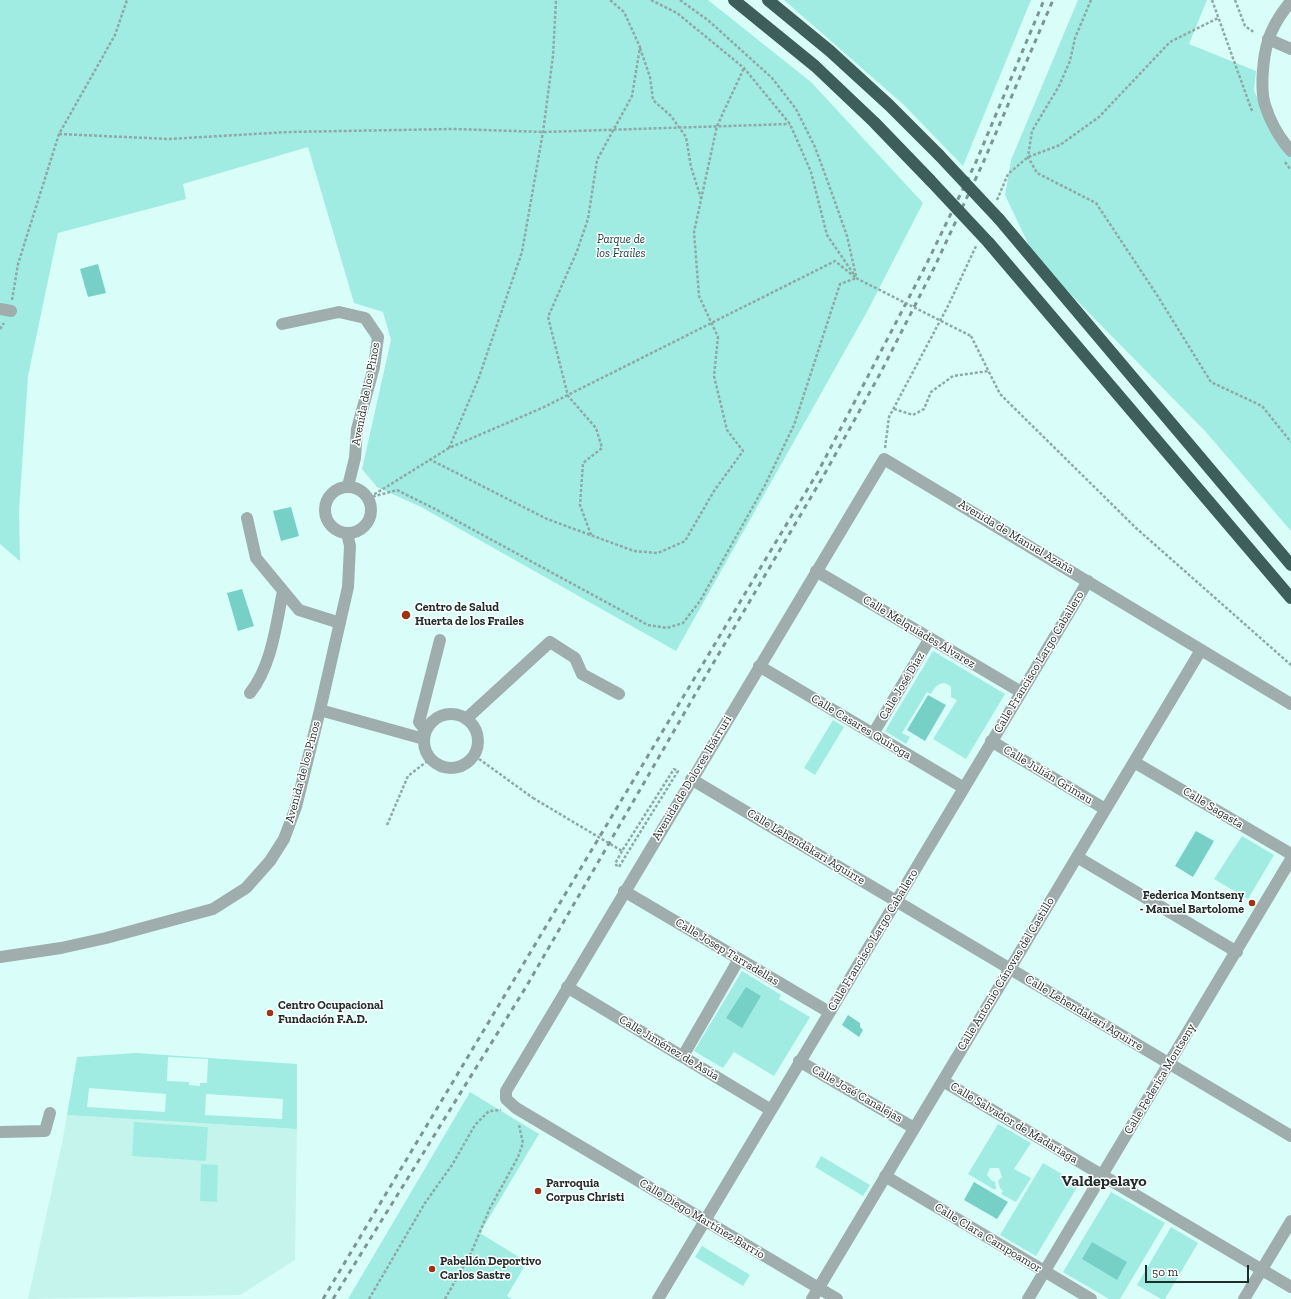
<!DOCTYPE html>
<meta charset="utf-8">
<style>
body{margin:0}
#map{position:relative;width:1291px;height:1299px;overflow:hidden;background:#d9fef9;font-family:"Zilla Slab",serif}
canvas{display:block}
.scale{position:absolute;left:1145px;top:1265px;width:104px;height:18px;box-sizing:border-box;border:2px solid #1e2c2a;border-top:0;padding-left:5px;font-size:12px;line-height:14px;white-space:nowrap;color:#1e2c2a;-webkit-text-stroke:3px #fff;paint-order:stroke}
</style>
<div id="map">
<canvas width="1291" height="1299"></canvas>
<div class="scale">50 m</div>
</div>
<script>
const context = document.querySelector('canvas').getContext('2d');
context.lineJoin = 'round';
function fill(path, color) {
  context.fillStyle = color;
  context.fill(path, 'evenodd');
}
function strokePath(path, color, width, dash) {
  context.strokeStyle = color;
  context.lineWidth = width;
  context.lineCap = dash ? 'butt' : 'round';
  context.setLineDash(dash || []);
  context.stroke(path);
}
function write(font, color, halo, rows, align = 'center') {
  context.font = font + ' "Zilla Slab",serif';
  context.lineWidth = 3;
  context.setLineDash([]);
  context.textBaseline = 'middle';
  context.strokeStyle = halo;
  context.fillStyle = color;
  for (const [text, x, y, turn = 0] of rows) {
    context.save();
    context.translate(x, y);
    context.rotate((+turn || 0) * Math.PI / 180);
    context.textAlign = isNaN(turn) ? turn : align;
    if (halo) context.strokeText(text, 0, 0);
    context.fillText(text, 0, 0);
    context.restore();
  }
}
fill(new Path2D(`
 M 67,1115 L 297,1129 L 295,1260 L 240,1295 L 28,1299 L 62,1143 Z`), '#c5f4ed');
fill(new Path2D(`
 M 0,0 L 708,0 L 811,82 L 923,203 L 868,310 L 676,651 L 421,507 L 377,487 L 362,469 L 391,340 L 383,312 L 354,303 L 308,147 L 183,184 L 186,199 L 58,233 L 28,376 L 19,511 L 20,561 L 0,544 Z
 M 784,0 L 1031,0 L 963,166 L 904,105 Z
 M 1078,0 L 1207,0 L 1189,44 L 1256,71 L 1254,90 L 1271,131 L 1291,156 L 1291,531 L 1205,431 L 1035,258 L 1005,195 L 1011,160 Z
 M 933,651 L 1005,694 L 966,759 L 933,739 L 957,700 L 951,697 L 951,687 C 944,679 935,685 931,694 L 927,692 L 902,733 L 910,737 L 906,744 L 885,731 Z
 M 833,720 L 844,727 L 815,775 L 804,768 Z
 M 1242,836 L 1274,855 L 1248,899 L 1214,879 Z
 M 742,971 L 781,995 L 779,999 L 810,1017 L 774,1076 L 734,1052 L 723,1068 L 694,1051 Z
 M 136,1053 L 297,1064 L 297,1129 L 67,1115 L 77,1057 ZM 168,1057 L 208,1059 L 207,1083 L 200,1083 L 200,1086 L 189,1085 L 189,1082 L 167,1081 ZM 89,1088 L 166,1094 L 165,1112 L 87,1107 ZM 206,1094 L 283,1099 L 282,1119 L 205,1115 Z
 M 470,1092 L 539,1134 L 480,1233 L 527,1262 L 507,1296 L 512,1299 L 348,1299 Z
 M 134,1122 L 208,1127 L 206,1161 L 132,1156 Z
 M 998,1124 L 1031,1143 L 1014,1169 L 1031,1178 L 1016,1202 L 1001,1194 L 1003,1191 L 1000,1188 L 998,1181 L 1002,1177 L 999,1168 L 990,1168 L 987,1175 L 991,1180 L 995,1182 L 996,1188 L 995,1190 L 968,1174 Z
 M 821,1156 L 870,1185 L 863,1196 L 815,1167 Z
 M 1043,1163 L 1079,1184 L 1036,1256 L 1000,1235 Z
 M 201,1164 L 218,1165 L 217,1202 L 200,1201 Z
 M 1111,1192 L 1165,1223 L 1120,1299 L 1109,1299 L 1063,1272 Z
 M 1171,1227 L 1198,1243 L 1165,1299 L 1161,1299 L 1137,1285 Z
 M 702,1246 L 750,1275 L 743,1286 L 695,1257 Z`), '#a0ece3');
fill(new Path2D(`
 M 98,264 L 106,293 L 88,297 L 80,269 Z
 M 291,507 L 299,536 L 281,541 L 273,511 Z
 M 242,589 L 254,626 L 238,631 L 227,593 Z
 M 928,695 L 946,705 L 925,741 L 907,730 Z
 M 1196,831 L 1214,841 L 1193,877 L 1175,866 Z
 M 746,987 L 761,996 L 742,1028 L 726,1018 Z
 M 848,1015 L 860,1023 L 860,1027 L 863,1030 L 859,1037 L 842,1025 Z
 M 974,1182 L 1008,1202 L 997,1219 L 964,1200 Z
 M 1092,1242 L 1127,1262 L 1117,1280 L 1082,1259 Z`), '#77d0c6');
strokePath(new Path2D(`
 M 651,0 L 677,13 L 744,68 L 790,124 L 811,172 L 827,235 L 855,276
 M 680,0 L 709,21 L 772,78 L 796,109 L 815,147 L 834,199 L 847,236 L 856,276
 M 1091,0 L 1075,38 L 1070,61 L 1059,86 L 1032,131 L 1028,157 L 1037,173 L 1096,203 L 1157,295 L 1211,382 L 1262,406 L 1291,442
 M 1212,0 L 1252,111
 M 1235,0 L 1245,26 L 1255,33
 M 640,48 L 650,77 L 653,100 L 671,116 L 686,137 L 691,167 L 701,198
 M 59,134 L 169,139 L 288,132 L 453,129 L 543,132 L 790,124
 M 1285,162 L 1291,170
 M 997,200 L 1008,174 L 1028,157 L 1060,145 L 1099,117 L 1170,42 L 1218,18
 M 12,300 L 18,264 L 59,134 L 115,35 L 127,0
 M 0,329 L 4,323
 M 971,336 L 1000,394 L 1136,528 L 1291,665
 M 894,409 L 913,415 L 924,409 L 931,392 L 953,376 L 989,371
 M 449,448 L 478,380 L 522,252 L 543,132 L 553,56 L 556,0
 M 885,448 L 889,417 L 949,304 L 976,246
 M 429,459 L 547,519 L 634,551 L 658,553 L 685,541 L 714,491 L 743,451 L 727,430 L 714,376 L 718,337 L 699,296 L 694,232 L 717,126 L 744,68
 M 370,497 L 449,448 L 542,408 L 835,261 L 856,278
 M 368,498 L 397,490 L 437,510 L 648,625 L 667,628 L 683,623 L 700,601 L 765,485 L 794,425 L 840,284 L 856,278
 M 591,535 L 580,505 L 583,463 L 602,448 L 596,428 L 568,396 L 548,317 L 577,251 L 588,219 L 597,160 L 632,96 L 640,47 L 624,12 L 610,0
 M 475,756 L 533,798
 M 387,825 L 408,776 L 430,759
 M 622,851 L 615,864 L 619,867 L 628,852
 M 369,1299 L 425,1203 L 452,1165 L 475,1125 L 489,1111 L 501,1110
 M 445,1299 L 471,1253 L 490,1208 L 518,1157 L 523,1143 L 519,1125`), '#8ea9a6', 2.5, [3, 2]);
strokePath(new Path2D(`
 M 1291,1 C 1282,12 1272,27 1268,41 C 1263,57 1260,89 1265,105 C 1270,121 1280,139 1291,151
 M 1268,39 L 1291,49
 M 0,309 L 11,311
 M 282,324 L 339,312 L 365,318 L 378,337 L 374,367 L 357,429 L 355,458 L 348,486
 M325 510a23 23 0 1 1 46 0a23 23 0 1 1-46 0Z
 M 247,518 L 256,558 L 299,610 L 340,623
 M 816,571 L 1021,692
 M 759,666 L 964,788
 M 250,693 C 272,665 276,625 283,591
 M 320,710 L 424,739
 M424 741a27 27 0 1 1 54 0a27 27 0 1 1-54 0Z
 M 466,719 L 550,642 L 575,658 L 582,674 L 619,694
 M 426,731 L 419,722 L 440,640
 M 873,734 L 930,638
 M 991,741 L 1105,809
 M 1134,762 L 1291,854
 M 691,779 L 1291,1136
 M 1077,857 L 1237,952
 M 624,891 L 829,1012
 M 0,957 L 61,948 L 106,938 L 213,909 L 246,888 L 270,861 L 284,839 L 296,807 L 320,710 L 348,587 L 350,546 L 347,533
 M 567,987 L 771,1110
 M 683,1056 L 739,959
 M 799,1061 L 914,1128
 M 943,1081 L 1291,1287
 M 0,1132 L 45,1131 L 50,1113
 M 885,1176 L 1091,1299
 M 658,1299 L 1088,581
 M 812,1299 L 1201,650
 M 837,1299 L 516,1108 L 506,1099 L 506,1091 L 884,459 L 1291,704
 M 1028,1299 L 1291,859
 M 1244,1299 L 1291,1221`), '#9faeac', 12);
strokePath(new Path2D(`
 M 734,0 L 815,66 L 874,122 L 930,180
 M 768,0 L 830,51 L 889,105 L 939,155
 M 999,219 L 1291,565
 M 989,243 L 1291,598`), '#3d5e5a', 12);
strokePath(new Path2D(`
 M 323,1299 L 819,470 L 926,265 L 976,162 L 1044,0
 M 333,1299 L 526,987 L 704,679 L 824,475 L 881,372 L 934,268 L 983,163 L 1053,0`), '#7c9692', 3, [5, 5]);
strokePath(new Path2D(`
 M 856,278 L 971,336
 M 533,798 L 622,851 L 674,769 L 678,771 L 628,852`), '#8ea9a6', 2.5, [3, 2]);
strokePath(new Path2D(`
 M 939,155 L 999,219
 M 930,180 L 989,243`), '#3d5e5a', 12);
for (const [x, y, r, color] of [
 [406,615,5,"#9c3415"],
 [1252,903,4,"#9c3415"],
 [270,1013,4,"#9c3415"],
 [538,1191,4,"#9c3415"],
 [432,1269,4,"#9c3415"]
]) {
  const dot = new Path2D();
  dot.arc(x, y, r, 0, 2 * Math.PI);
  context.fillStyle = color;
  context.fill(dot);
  strokePath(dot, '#fff', 1.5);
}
write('italic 12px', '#1a433f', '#fff', [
 ["Parque de",621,240],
 ["los Frailes",621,254]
]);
write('12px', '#1e2c2a', '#fff', [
 ["Avenida de los Pinos",366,394,-79],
 ["Avenida de Manuel Azaña",1016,537,31],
 ["Calle Melquiades Álvarez",919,632,31],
 ["Calle Francisco Largo Caballero",1039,662,-59],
 ["Calle José Díaz",902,686,-59],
 ["Calle Casares Quiroga",861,727,31],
 ["Avenida de los Pinos",303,772,-75],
 ["Calle Julián Grimau",1048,775,31],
 ["Avenida de Dolores Ibárruri",692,778,-59],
 ["Calle Sagasta",1213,808,31],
 ["Calle Lehendakari Aguirre",806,847,31],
 ["Calle Francisco Largo Caballero",873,940,-59],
 ["Calle Josep Tarradellas",727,952,31],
 ["Calle Antonio Cánovas del Castillo",1006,974,-59],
 ["Calle Lehendakari Aguirre",1084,1013,31],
 ["Calle Jiménez de Asúa",669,1048,31],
 ["Calle Federica Montseny",1160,1079,-59],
 ["Calle José Canalejas",857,1094,30],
 ["Calle Salvador de Madariaga",1014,1123,31],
 ["Calle Diego Martínez Barrio",702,1219,31],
 ["Calle Clara Campoamor",988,1238,31]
]);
write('bold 12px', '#1e2c2a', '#fff', [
 ["Centro de Salud",415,608],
 ["Huerta de los Frailes",415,622],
 ["Federica Montseny",1244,896,"right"],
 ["- Manuel Bartolome",1244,910,"right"],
 ["Centro Ocupacional",278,1006],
 ["Fundación F.A.D.",278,1020],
 ["Parroquia",546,1184],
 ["Corpus Christi",546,1198],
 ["Pabellón Deportivo",440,1262],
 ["Carlos Sastre",440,1276]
], 'left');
write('bold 16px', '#1e2c2a', '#fff', [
 ["Valdepelayo",1104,1181]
]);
</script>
